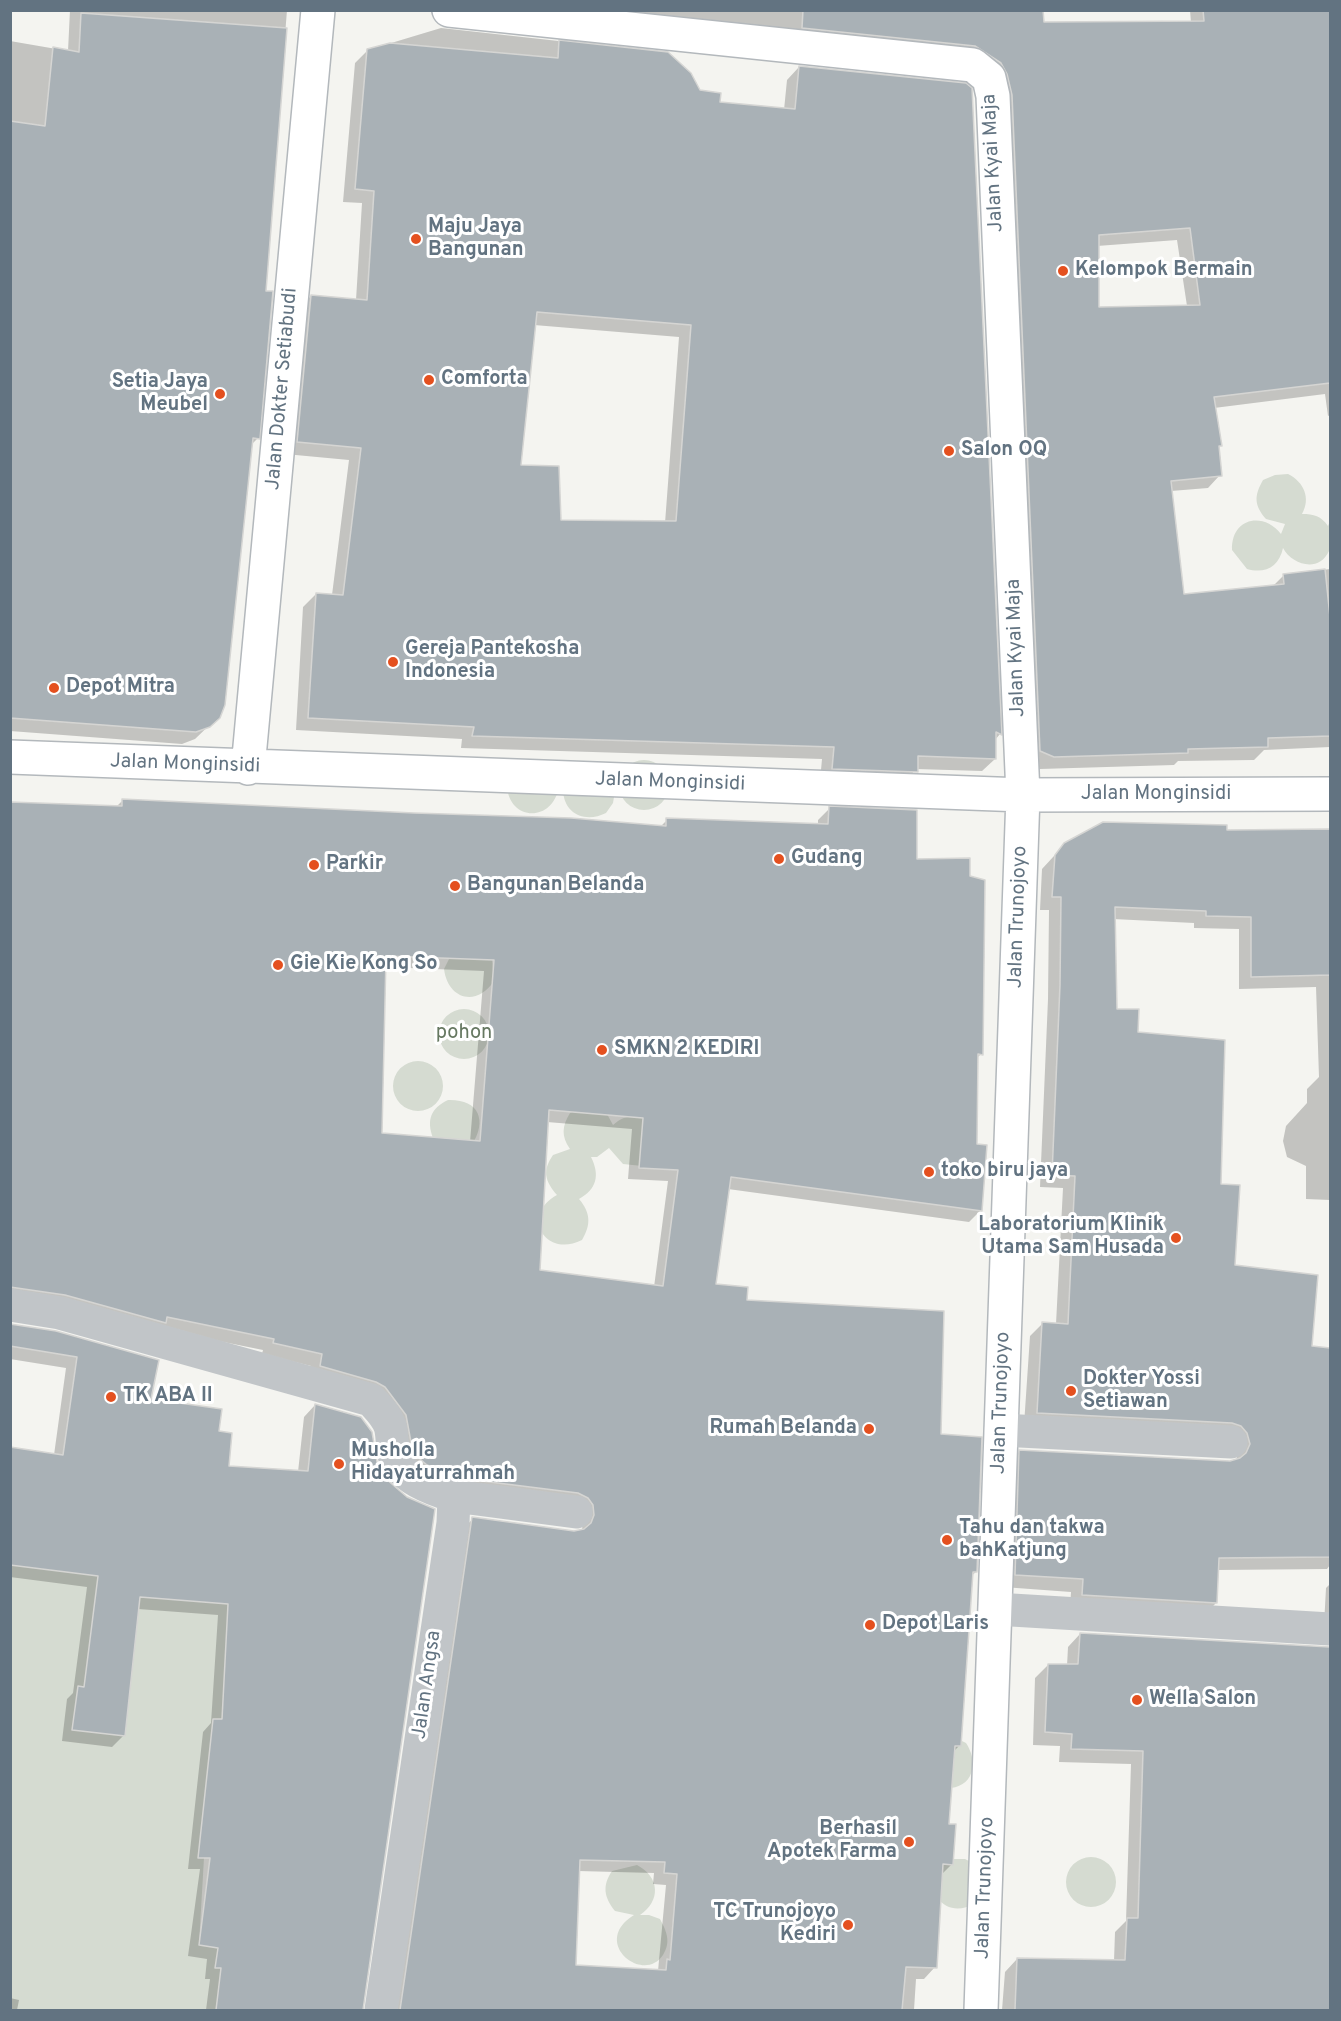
<!DOCTYPE html>
<style>
body{margin:0}
#map{position:relative;width:1341px;height:2021px;overflow:hidden;background:#f4f4f0;font-family:Overpass,sans-serif}
canvas{display:block}
.frame{position:absolute;inset:0;border:12px solid #627381;pointer-events:none}
</style>
<div id="map">
<canvas width="1341" height="2021"></canvas>
<div class="frame"></div>
</div>
<script>
const context = document.querySelector('canvas').getContext('2d');
context.lineJoin = 'round';
function fill(path, color) {
  context.fillStyle = color;
  context.fill(path, 'evenodd');
}
function strokePath(path, color, width, dash) {
  context.strokeStyle = color;
  context.lineWidth = width;
  context.lineCap = dash ? 'butt' : 'round';
  context.setLineDash(dash || []);
  context.stroke(path);
}
function write(font, color, halo, rows, align = 'center') {
  context.font = font + ' Overpass,sans-serif';
  context.lineWidth = 6;
  context.setLineDash([]);
  context.textBaseline = 'middle';
  context.strokeStyle = halo;
  context.fillStyle = color;
  for (const [text, x, y, turn = 0] of rows) {
    context.save();
    context.translate(x, y);
    context.rotate((+turn || 0) * Math.PI / 180);
    context.textAlign = isNaN(turn) ? turn : align;
    if (halo) context.strokeText(text, 0, 0);
    context.fillText(text, 0, 0);
    context.restore();
  }
}
fill(new Path2D(`
 M 1288,474 C 1304,482 1311,498 1302,514 C 1314,514 1321,516 1328,526 L 1330,521 C 1331,530 1333,543 1329,551 C 1319,573 1292,565 1283,548 C 1279,567 1265,574 1247,569 L 1232,550 C 1231,518 1263,511 1281,534 L 1285,524 L 1266,519 C 1254,505 1254,496 1263,480 L 1275,475 Z
 M619 785a25 25 0 1 1 50 0a25 25 0 1 1-50 0Z
 M 507,785 L 559,786 C 553,824 508,821 507,785 Z
 M 563,790 L 615,791 L 613,803 L 606,813 C 586,823 564,815 563,790 Z
 M 452,953 L 492,959 L 494,981 C 477,1007 448,1000 444,969 Z
 M439 1034a25 25 0 1 1 50 0a25 25 0 1 1-50 0Z
 M393 1086a25 25 0 1 1 50 0a25 25 0 1 1-50 0Z
 M 448,1100 C 478,1099 488,1119 472,1145 L 433,1138 C 426,1120 431,1108 448,1100 Z
 M 582,1108 L 606,1112 L 613,1125 C 625,1114 637,1114 651,1121 L 642,1166 L 623,1164 L 609,1148 L 597,1157 L 591,1157 C 600,1175 597,1189 579,1199 C 591,1213 591,1225 582,1240 C 544,1259 521,1214 557,1195 C 545,1181 542,1171 553,1155 L 570,1149 C 561,1136 562,1126 570,1113 Z
 M 11,1565 L 108,1577 L 163,1599 L 229,1601 L 293,1679 L 204,1858 L 199,1945 L 218,1948 L 215,1967 L 221,1968 L 216,2010 L 11,2010 Z
 M 956,1738 L 966,1743 C 977,1759 976,1785 951,1788 Z
 M1066 1882a25 25 0 1 1 50 0a25 25 0 1 1-50 0Z
 M 951,1859 L 965,1859 L 975,1864 L 975,1903 C 960,1912 947,1910 936,1897 L 940,1865 Z
 M 637,1865 C 660,1877 661,1901 640,1915 L 649,1915 L 660,1919 C 667,1932 671,1942 663,1955 C 643,1985 590,1942 634,1915 L 615,1911 C 604,1897 602,1886 612,1871 Z`), '#d5dbd1');
fill(new Path2D(`
 M 70,10 L 287,10 L 265,292 L 258,438 L 251,445 L 218,717 L 195,739 L 182,744 L 10,731 L 10,41 L 68,51 Z
 M 518,10 L 1042,10 L 1043,23 L 1191,23 L 1190,10 L 1330,10 L 1330,415 L 1328,416 L 1325,394 L 1214,408 L 1220,445 L 1217,448 L 1220,475 L 1208,488 L 1171,491 L 1183,596 L 1272,587 L 1284,575 L 1330,569 L 1330,747 L 1264,750 L 1254,760 L 1178,761 L 1174,765 L 1040,769 L 1028,764 L 988,76 ZM 1177,240 L 1187,306 L 1098,308 L 1097,246 Z
 M 441,28 L 667,53 L 699,91 L 719,104 L 784,110 L 787,80 L 799,67 L 971,89 L 1000,734 L 995,740 L 995,759 L 982,771 L 916,769 L 903,784 L 820,781 L 822,759 L 461,748 L 462,739 L 296,730 L 303,607 L 316,594 L 332,595 L 349,460 L 285,454 L 298,309 L 311,296 L 356,300 L 362,203 L 343,202 L 355,63 L 368,50 ZM 534,325 L 679,337 L 665,523 L 560,521 L 519,467 Z
 M 123,800 L 660,827 L 667,820 L 818,826 L 818,820 L 830,808 L 915,860 L 981,1054 L 976,1059 L 975,1146 L 981,1210 L 969,1222 L 728,1189 L 714,1285 L 745,1301 L 939,1435 L 976,1572 L 971,1576 L 959,1746 L 953,1752 L 947,1826 L 952,1864 L 941,1875 L 935,1967 L 924,1979 L 916,1979 L 914,2010 L 391,2010 L 461,1530 L 473,1519 L 574,1532 L 582,1531 L 583,1517 L 415,1476 L 395,1427 L 309,1378 L 311,1366 L 262,1354 L 263,1350 L 10,1299 L 10,803 L 116,807 ZM 384,967 L 484,971 L 470,1142 L 380,1134 ZM 547,1122 L 632,1129 L 628,1179 L 668,1181 L 654,1287 L 538,1271 ZM 578,1871 L 654,1873 L 653,1884 L 666,1885 L 658,1971 L 575,1966 Z
 M 1330,831 L 1330,1200 L 1306,1199 L 1306,1166 L 1287,1157 L 1283,1141 L 1286,1126 L 1307,1103 L 1307,1089 L 1319,1077 L 1316,987 L 1239,989 L 1239,929 L 1194,928 L 1194,923 L 1113,919 L 1115,1010 L 1136,1033 L 1219,1185 L 1233,1266 L 1311,1346 L 1330,1349 L 1330,1565 L 1327,1569 L 1217,1570 L 1216,1603 L 1203,1616 L 1070,1608 L 1071,1592 L 1003,1587 L 1007,1464 L 1020,1451 L 1230,1462 L 1236,1461 L 1237,1457 L 1235,1446 L 1024,1425 L 1030,1336 L 1042,1324 L 1056,1324 L 1063,1188 L 1040,1187 L 1048,999 L 1049,910 L 1040,910 L 1042,869 L 1065,844 L 1225,832 Z
 M 10,1326 L 56,1333 L 149,1400 L 217,1432 L 227,1468 L 298,1472 L 304,1417 L 315,1405 L 361,2010 L 206,2010 L 210,1979 L 205,1979 L 207,1959 L 188,1956 L 200,1869 L 188,1869 L 203,1732 L 211,1723 L 218,1615 L 138,1609 L 124,1735 L 112,1747 L 62,1741 L 67,1699 L 73,1693 L 87,1587 L 10,1577 L 10,1448 L 54,1455 L 66,1368 L 10,1359 Z
 M 1330,1584 L 1330,1630 L 1324,1625 L 1326,1588 Z
 M 1080,1634 L 1330,1649 L 1330,2010 L 1002,2010 L 1005,1972 L 1017,1959 L 1114,1961 L 1115,1932 L 1126,1921 L 1131,1764 L 1059,1762 L 1060,1746 L 1033,1745 L 1035,1678 L 1048,1665 L 1067,1666 L 1068,1647 Z
 M 10,1998 L 19,2000 L 17,2010 L 10,2010 Z`), '#0003');
const building = new Path2D(`
 M 803,10 L 1043,10 L 1044,22 L 1204,21 L 1203,10 L 1330,10 L 1330,383 L 1214,397 L 1222,446 L 1219,446 L 1222,476 L 1171,481 L 1184,594 L 1284,584 L 1283,574 L 1325,569 L 1330,617 L 1330,736 L 1268,738 L 1268,747 L 1188,749 L 1188,753 L 1054,757 L 1040,751 L 1012,95 L 1007,74 L 1001,63 L 975,46 L 802,28 ZM 1190,228 L 1200,305 L 1099,307 L 1099,235 Z
 M 81,13 L 287,28 L 266,291 L 273,291 L 260,439 L 253,438 L 225,705 L 220,718 L 210,727 L 196,732 L 10,718 L 10,121 L 45,126 L 53,47 L 79,52 Z
 M 559,40 L 668,52 L 691,73 L 700,90 L 721,93 L 720,102 L 795,109 L 799,66 L 966,83 L 972,88 L 1002,735 L 996,732 L 996,759 L 918,756 L 918,772 L 832,769 L 834,747 L 472,736 L 474,727 L 308,718 L 316,593 L 343,595 L 361,448 L 297,442 L 311,295 L 367,300 L 374,191 L 355,189 L 367,49 L 390,43 L 558,58 ZM 537,312 L 691,325 L 676,521 L 561,520 L 559,466 L 521,465 Z
 M 122,799 L 414,813 L 571,818 L 666,826 L 666,818 L 828,824 L 829,806 L 917,810 L 917,859 L 970,858 L 970,876 L 985,880 L 983,1055 L 978,1054 L 977,1144 L 987,1145 L 982,1211 L 731,1177 L 716,1284 L 748,1287 L 747,1300 L 944,1311 L 941,1434 L 982,1437 L 977,1572 L 973,1572 L 961,1746 L 955,1746 L 949,1824 L 956,1824 L 953,1865 L 943,1864 L 937,1968 L 906,1967 L 902,2010 L 400,2010 L 472,1517 L 574,1531 L 584,1529 L 591,1523 L 594,1515 L 593,1505 L 588,1498 L 578,1493 L 458,1478 L 427,1465 L 413,1453 L 406,1415 L 385,1387 L 376,1382 L 320,1366 L 322,1354 L 273,1343 L 274,1339 L 167,1317 L 166,1323 L 65,1295 L 10,1287 L 10,802 L 122,806 ZM 386,956 L 494,960 L 480,1141 L 382,1133 ZM 549,1110 L 643,1118 L 639,1168 L 678,1170 L 663,1286 L 540,1270 ZM 580,1860 L 665,1862 L 664,1873 L 677,1874 L 670,1960 L 667,1959 L 666,1970 L 576,1965 Z
 M 1103,822 L 1227,825 L 1227,830 L 1330,829 L 1330,975 L 1251,977 L 1251,917 L 1206,916 L 1206,911 L 1115,907 L 1117,1009 L 1139,1009 L 1138,1032 L 1225,1040 L 1221,1184 L 1240,1185 L 1235,1265 L 1318,1275 L 1312,1346 L 1330,1348 L 1330,1557 L 1219,1558 L 1217,1603 L 1082,1595 L 1083,1579 L 1015,1575 L 1019,1450 L 1230,1461 L 1240,1458 L 1246,1453 L 1250,1444 L 1247,1433 L 1241,1426 L 1232,1423 L 1037,1413 L 1042,1322 L 1068,1324 L 1075,1176 L 1052,1175 L 1060,985 L 1061,897 L 1052,897 L 1055,855 L 1064,843 Z
 M 10,1324 L 56,1331 L 159,1360 L 151,1399 L 222,1409 L 219,1431 L 232,1433 L 229,1466 L 308,1471 L 315,1404 L 361,1417 L 372,1432 L 377,1462 L 385,1478 L 407,1497 L 435,1509 L 363,2010 L 216,2010 L 221,1968 L 215,1968 L 218,1948 L 199,1945 L 210,1858 L 198,1858 L 213,1719 L 222,1719 L 228,1604 L 140,1597 L 125,1736 L 72,1730 L 78,1686 L 84,1687 L 98,1576 L 10,1565 L 10,1447 L 63,1455 L 77,1357 L 10,1346 Z
 M 1080,1633 L 1330,1647 L 1330,2010 L 1015,2010 L 1017,1958 L 1125,1960 L 1127,1918 L 1138,1918 L 1143,1751 L 1071,1749 L 1072,1734 L 1045,1732 L 1048,1664 L 1078,1664 Z`);
fill(building, '#a9b1b6');
strokePath(building, '#d5d5d3', 1.5);
const secondary = new Path2D(`
 M 449,10 L 973,65 L 989,78 L 993,96 L 1023,795 L 981,2010
 M 10,757 L 1023,795 L 1330,794
 M 248,768 L 318,10`);
strokePath(secondary, '#b3b8bc', 36);
strokePath(new Path2D(`
 M 10,1305 L 60,1313 L 371,1400 C 378,1408 386,1415 390,1426 C 394,1439 390,1456 400,1467 C 411,1482 437,1491 454,1496 L 453,1523 L 381,2010
 M 1001,1430 L 1231,1442
 M 454,1496 L 576,1512
 M 995,1609 L 1330,1629`), '#c1c5c8', 33);
strokePath(secondary, '#fff', 33);
for (const [x, y, r, color] of [
 [416,239,6,"#e4501f"],
 [1063,271,6,"#e4501f"],
 [429,380,6,"#e4501f"],
 [220,394,6,"#e4501f"],
 [949,451,6,"#e4501f"],
 [393,662,6,"#e4501f"],
 [54,688,6,"#e4501f"],
 [779,859,6,"#e4501f"],
 [314,865,6,"#e4501f"],
 [455,886,6,"#e4501f"],
 [278,965,6,"#e4501f"],
 [602,1050,6,"#e4501f"],
 [929,1172,6,"#e4501f"],
 [1176,1238,6,"#e4501f"],
 [1071,1391,6,"#e4501f"],
 [111,1397,6,"#e4501f"],
 [869,1429,6,"#e4501f"],
 [339,1464,6,"#e4501f"],
 [947,1540,6,"#e4501f"],
 [870,1625,6,"#e4501f"],
 [1137,1700,6,"#e4501f"],
 [909,1842,6,"#e4501f"],
 [848,1925,6,"#e4501f"]
]) {
  const dot = new Path2D();
  dot.arc(x, y, r, 0, 2 * Math.PI);
  context.fillStyle = color;
  context.fill(dot);
  strokePath(dot, '#fff', 2);
}
write('20px', '#627381', '#fff', [
 ["Jalan Kyai Maja",994,163,-93],
 ["Jalan Dokter Setiabudi",283,389,-85],
 ["Jalan Kyai Maja",1017,648,-92],
 ["Jalan Monginsidi",185,765,2],
 ["Jalan Monginsidi",670,783,2],
 ["Jalan Monginsidi",1156,795],
 ["Jalan Trunojoyo",1019,917,-88],
 ["Jalan Trunojoyo",1002,1403,-88],
 ["Jalan Angsa",428,1685,-82],
 ["Jalan Trunojoyo",986,1888,-88]
]);
write('bold 20px', '#627381', '#fff', [
 ["Maju Jaya",428,228],
 ["Bangunan",428,251],
 ["Kelompok Bermain",1075,271],
 ["Comforta",441,380],
 ["Setia Jaya",208,383,"right"],
 ["Meubel",208,406,"right"],
 ["Salon OQ",961,451],
 ["Gereja Pantekosha",405,650],
 ["Indonesia",405,673],
 ["Depot Mitra",66,688],
 ["Gudang",791,859],
 ["Parkir",326,865],
 ["Bangunan Belanda",467,886],
 ["Gie Kie Kong So",290,965],
 ["SMKN 2 KEDIRI",614,1050],
 ["toko biru jaya",941,1172],
 ["Laboratorium Klinik",1164,1226,"right"],
 ["Utama Sam Husada",1164,1249,"right"],
 ["Dokter Yossi",1083,1380],
 ["Setiawan",1083,1403],
 ["TK ABA II",123,1397],
 ["Rumah Belanda",857,1429,"right"],
 ["Musholla",351,1452],
 ["Hidayaturrahmah",351,1475],
 ["Tahu dan takwa",959,1529],
 ["bahKatjung",959,1552],
 ["Depot Laris",882,1625],
 ["Wella Salon",1149,1700],
 ["Berhasil",897,1830,"right"],
 ["Apotek Farma",897,1853,"right"],
 ["TC Trunojoyo",836,1913,"right"],
 ["Kediri",836,1936,"right"]
], 'left');
write('20px', '#667861', '#fff', [
 ["pohon",464,1034]
]);
</script>
